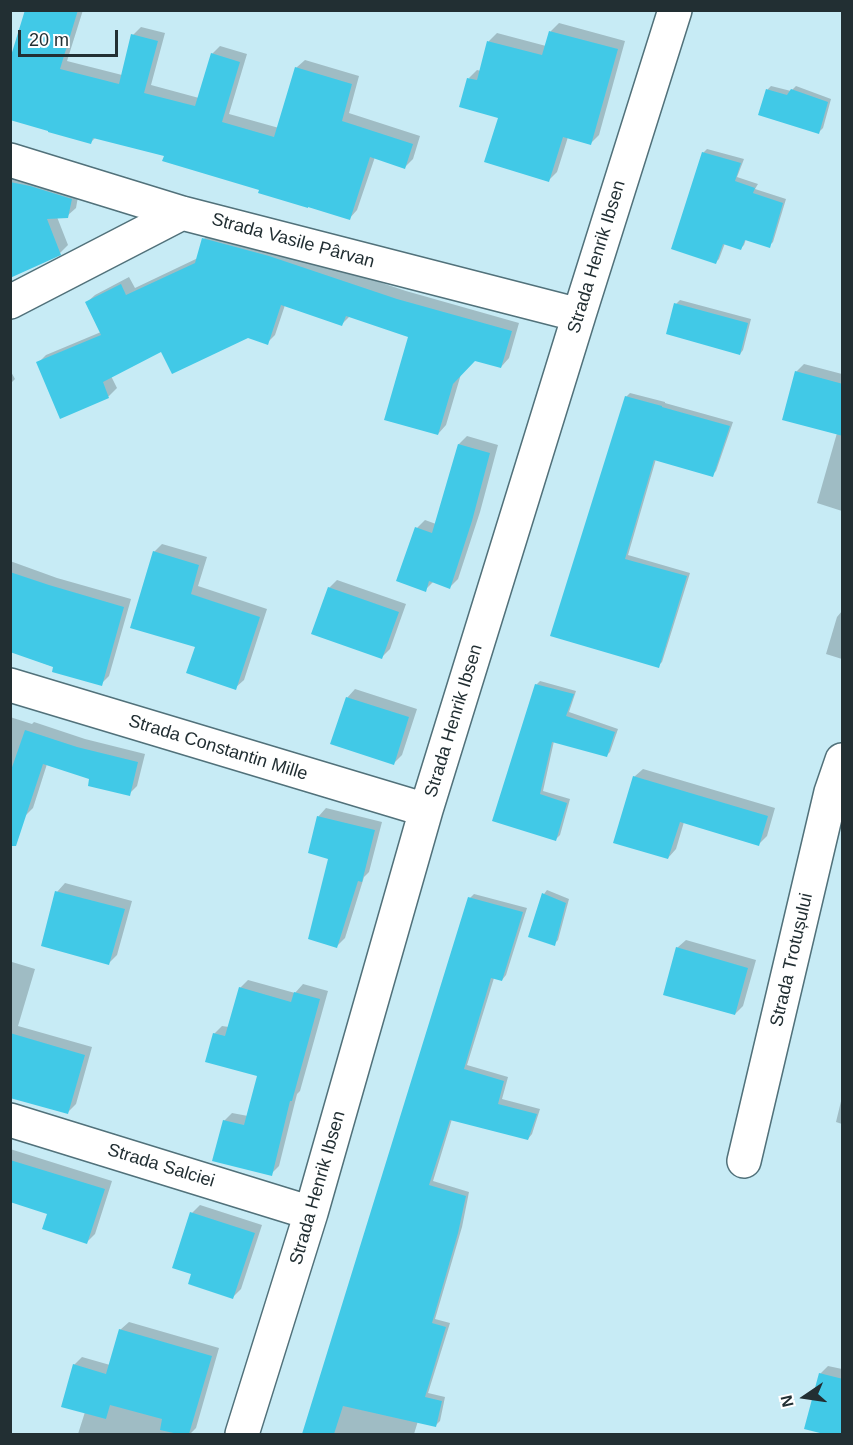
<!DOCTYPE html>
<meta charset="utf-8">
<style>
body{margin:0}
#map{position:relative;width:853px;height:1445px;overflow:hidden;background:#c7ebf5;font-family:Arial,sans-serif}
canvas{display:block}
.frame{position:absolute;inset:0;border:12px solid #222f33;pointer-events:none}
.north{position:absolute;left:775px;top:1367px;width:60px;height:60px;-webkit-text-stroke:4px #fff;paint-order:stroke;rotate:257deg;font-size:16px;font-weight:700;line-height:24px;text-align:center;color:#222f33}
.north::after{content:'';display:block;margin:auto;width:21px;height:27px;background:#222f33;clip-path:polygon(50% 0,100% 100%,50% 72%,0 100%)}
.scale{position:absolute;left:18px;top:30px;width:100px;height:27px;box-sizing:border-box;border:3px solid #222f33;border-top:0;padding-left:8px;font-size:18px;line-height:21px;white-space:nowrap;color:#222f33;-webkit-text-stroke:4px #fff;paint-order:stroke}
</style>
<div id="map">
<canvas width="853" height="1445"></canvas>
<div class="frame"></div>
<div class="north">N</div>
<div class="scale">20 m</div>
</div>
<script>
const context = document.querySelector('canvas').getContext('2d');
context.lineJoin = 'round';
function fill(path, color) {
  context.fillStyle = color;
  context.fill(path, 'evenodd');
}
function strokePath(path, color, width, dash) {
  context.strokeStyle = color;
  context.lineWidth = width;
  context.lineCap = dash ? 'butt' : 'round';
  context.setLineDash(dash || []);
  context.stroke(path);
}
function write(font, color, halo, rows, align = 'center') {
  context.font = font + ' Arial,sans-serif';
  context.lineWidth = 5;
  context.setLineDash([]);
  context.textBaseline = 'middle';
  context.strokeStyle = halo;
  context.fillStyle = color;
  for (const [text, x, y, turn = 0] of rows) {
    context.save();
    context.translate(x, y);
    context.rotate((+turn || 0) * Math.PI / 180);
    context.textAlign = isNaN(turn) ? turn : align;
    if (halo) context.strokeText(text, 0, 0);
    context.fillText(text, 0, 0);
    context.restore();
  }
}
fill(new Path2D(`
 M 27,10 L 83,10 L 67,61 L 122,75 L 133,35 L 141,27 L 165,33 L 151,85 L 199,98 L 212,54 L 220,46 L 247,54 L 229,114 L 279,128 L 296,68 L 305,60 L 359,76 L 349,113 L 420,136 L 413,159 L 405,167 L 375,157 L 357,210 L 349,219 L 261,189 L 166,154 L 96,137 L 91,142 Z
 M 559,23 L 625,41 L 599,135 L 591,143 L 568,137 L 557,172 L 549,180 L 469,78 L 477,70 L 481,71 L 489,41 L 497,33 L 546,46 L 551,31 Z
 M 771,86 L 791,91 L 796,86 L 831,99 L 823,128 L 819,132 L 760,114 L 768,89 Z
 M 707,149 L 744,159 L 737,177 L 758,184 L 755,189 L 786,199 L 773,242 L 769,246 L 746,239 L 744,245 L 740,249 L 725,243 L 719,259 L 716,262 L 703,153 Z
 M 10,172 L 79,191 L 76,208 L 67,216 L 57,217 L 68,245 L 60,253 L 13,275 L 10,278 Z
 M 212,230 L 277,248 L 406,291 L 519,323 L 509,358 L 501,367 L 475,359 L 461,374 L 446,425 L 438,434 L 409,336 L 350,316 L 342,324 L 285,305 L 275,335 L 267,343 L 248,337 L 161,350 L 111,376 L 117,388 L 109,396 L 61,417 L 38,363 L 46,355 L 101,332 L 86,303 L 95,295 L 129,277 L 135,288 L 198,258 L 204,239 Z
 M 680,300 L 751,319 L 743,350 L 740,354 L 676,304 Z
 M 804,364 L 842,374 L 842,511 L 817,503 L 837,433 L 796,372 Z
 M 10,370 L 15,379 L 10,384 Z
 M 630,393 L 665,402 L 665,403 L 733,422 L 716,471 L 712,475 L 656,459 L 628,555 L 690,573 L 662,662 L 658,666 L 552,635 L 626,397 Z
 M 467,436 L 498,445 L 480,512 L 458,579 L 450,587 L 434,581 L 425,590 L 417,528 L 425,520 L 436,524 L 459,444 Z
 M 162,544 L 207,557 L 198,586 L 267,609 L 244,680 L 235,688 L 196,646 L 154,552 Z
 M 10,561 L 57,578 L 131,599 L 109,676 L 101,684 L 10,651 Z
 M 337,580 L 406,604 L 390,649 L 382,657 L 329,588 Z
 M 842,611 L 842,659 L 826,654 L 837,617 Z
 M 540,681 L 576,691 L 569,712 L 618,729 L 610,752 L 606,756 L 554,741 L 543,791 L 570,799 L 560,835 L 556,839 L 494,820 L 536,685 Z
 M 355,689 L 417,709 L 402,755 L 394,763 L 347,698 Z
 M 10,717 L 32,724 L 34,722 L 85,739 L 145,754 L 137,786 L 129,794 L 91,778 L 47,764 L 33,808 L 25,816 L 10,811 Z
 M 643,769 L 775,808 L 767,836 L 759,844 L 684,822 L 676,849 L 668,858 L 634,777 Z
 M 326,808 L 382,822 L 369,872 L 364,877 L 345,938 L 337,946 L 330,857 L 318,817 Z
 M 65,883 L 132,901 L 117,955 L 109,963 L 57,892 Z
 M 547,890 L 569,899 L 558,940 L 554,944 L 544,894 Z
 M 474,894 L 527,908 L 506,975 L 502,980 L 494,978 L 467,1065 L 508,1077 L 502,1099 L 540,1109 L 532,1134 L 528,1139 L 452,1119 L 433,1181 L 469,1192 L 462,1227 L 435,1319 L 450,1323 L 428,1393 L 445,1397 L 440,1421 L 436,1425 L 418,1421 L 414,1434 L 304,1434 L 470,898 Z
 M 686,940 L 756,960 L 743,1006 L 735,1014 L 677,948 Z
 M 12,962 L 35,969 L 18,1026 L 92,1047 L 76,1104 L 67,1113 L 10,1097 L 10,963 Z
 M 248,980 L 295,993 L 303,984 L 328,991 L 300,1091 L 297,1094 L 279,1166 L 271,1174 L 224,1121 L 232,1113 L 248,1116 L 259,1075 L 214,1034 L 222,1026 L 229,1027 L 240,988 Z
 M 842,1097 L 842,1124 L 836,1122 Z
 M 10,1149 L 112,1181 L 95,1234 L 87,1242 L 49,1213 L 10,1201 Z
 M 200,1205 L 262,1225 L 241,1289 L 233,1297 L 193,1273 L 192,1213 Z
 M 129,1322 L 219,1348 L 196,1428 L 190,1434 L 78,1434 L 85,1412 L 74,1365 L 82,1357 L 110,1365 L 120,1330 Z
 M 828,1366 L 842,1369 L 842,1434 L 829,1434 L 806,1428 L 820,1374 Z`), '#0003');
fill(new Path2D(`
 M 25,10 L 78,10 L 60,69 L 119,84 L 131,34 L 158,41 L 144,93 L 195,106 L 211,53 L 240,62 L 222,122 L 274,137 L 295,67 L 352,84 L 342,121 L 413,144 L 405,169 L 370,157 L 350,220 L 308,207 L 308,208 L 258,193 L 259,190 L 162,161 L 164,156 L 93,138 L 91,144 L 48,132 L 48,131 L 10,120 L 10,59 Z
 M 549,31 L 618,49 L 591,145 L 563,137 L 549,182 L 484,162 L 498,118 L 459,107 L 467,78 L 477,80 L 487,41 L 542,55 Z
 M 766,89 L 787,95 L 791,89 L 828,102 L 819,134 L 758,115 Z
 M 702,152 L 741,163 L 735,181 L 755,188 L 753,193 L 783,203 L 770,248 L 745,240 L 741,250 L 723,244 L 716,264 L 671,249 Z
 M 10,182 L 30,186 L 72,199 L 68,218 L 47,219 L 61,255 L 10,278 Z
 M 202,238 L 269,256 L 397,299 L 512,331 L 501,368 L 475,361 L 453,384 L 438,435 L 384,420 L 408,337 L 346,316 L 342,326 L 281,305 L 268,345 L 248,338 L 172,374 L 161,352 L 103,382 L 109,398 L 60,419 L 36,362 L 101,335 L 85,302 L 121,284 L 126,295 L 195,263 Z
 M 674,303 L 748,323 L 740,355 L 666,334 Z
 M 795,371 L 843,384 L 843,436 L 782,420 Z
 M 625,396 L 662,406 L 662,407 L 730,426 L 713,477 L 654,460 L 625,559 L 687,576 L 659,668 L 550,636 Z
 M 458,444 L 490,453 L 472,521 L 450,589 L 429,581 L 426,592 L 396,581 L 415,527 L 432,533 Z
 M 153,551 L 199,565 L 191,594 L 260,617 L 236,690 L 186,673 L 195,647 L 130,628 Z
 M 10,572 L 49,585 L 124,607 L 102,686 L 52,672 L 53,667 L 10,652 Z
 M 328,587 L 399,612 L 382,659 L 311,634 Z
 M 535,684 L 574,694 L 566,716 L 615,732 L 607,757 L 552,742 L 540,794 L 567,803 L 556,841 L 492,821 Z
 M 346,697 L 409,717 L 394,765 L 330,744 Z
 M 25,730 L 77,747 L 138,762 L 130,796 L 88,786 L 89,779 L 43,764 L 16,846 L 10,846 L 10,773 Z
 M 633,776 L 768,816 L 759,846 L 680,822 L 668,859 L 613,843 Z
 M 317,816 L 375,830 L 362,882 L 358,881 L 337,948 L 308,939 L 328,859 L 308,853 Z
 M 55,891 L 125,909 L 109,965 L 41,946 Z
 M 542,893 L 566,903 L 555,946 L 528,937 Z
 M 468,897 L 523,912 L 502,981 L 491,978 L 464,1069 L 504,1081 L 498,1104 L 537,1114 L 528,1140 L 450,1120 L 429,1185 L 466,1196 L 458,1233 L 432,1323 L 446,1327 L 425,1397 L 442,1401 L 436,1427 L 343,1406 L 334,1434 L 302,1434 Z
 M 676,947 L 748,968 L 735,1015 L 663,995 Z
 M 239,987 L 291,1002 L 294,992 L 320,999 L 292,1101 L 290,1101 L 272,1176 L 212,1161 L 223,1120 L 244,1125 L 257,1076 L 205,1062 L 213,1033 L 225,1036 Z
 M 10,1033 L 85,1055 L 68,1114 L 10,1098 Z
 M 10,1160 L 105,1189 L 87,1244 L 42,1229 L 47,1214 L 10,1202 Z
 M 190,1212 L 255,1233 L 233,1299 L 188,1284 L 191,1274 L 172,1268 Z
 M 119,1329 L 212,1356 L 189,1434 L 178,1434 L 160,1430 L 162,1419 L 110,1405 L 106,1419 L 61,1407 L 73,1364 L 106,1374 Z
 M 819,1373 L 843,1379 L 843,1434 L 824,1434 L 804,1429 Z`), '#41c9e7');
const minor = new Path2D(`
 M 10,160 L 182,213 L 579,315
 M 10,302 L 182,213
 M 10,685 L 426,810
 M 10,1120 L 311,1213
 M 744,1161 L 831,792 L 842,760
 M 242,1434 L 311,1213 L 426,810 L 579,315 L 675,10`);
strokePath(minor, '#51717a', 36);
strokePath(minor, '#fff', 33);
write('18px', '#222f33', '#fff', [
 ["Strada Vasile Pârvan",293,241,15],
 ["Strada Henrik Ibsen",597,257,-73],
 ["Strada Henrik Ibsen",454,721,-73],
 ["Strada Constantin Mille",218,748,17],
 ["Strada Trotușului",792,960,-77],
 ["Strada Salciei",161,1166,17],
 ["Strada Henrik Ibsen",318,1188,-74]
]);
</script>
